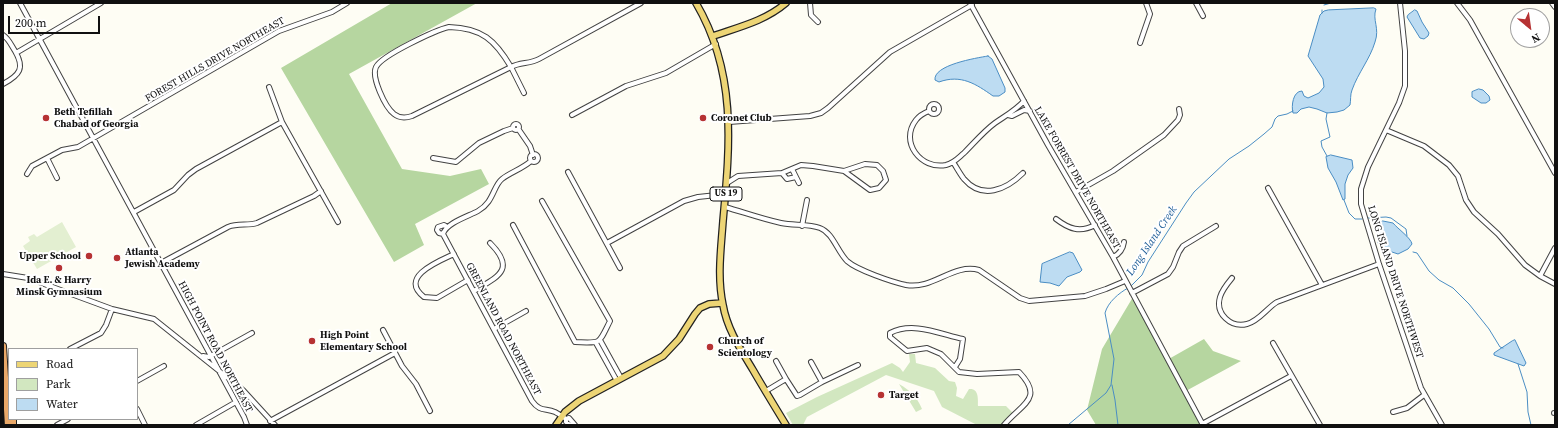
<!DOCTYPE html>
<style>
body{margin:0}
#map{position:relative;width:1558px;height:428px;overflow:hidden;background:#fefdf4;font-family:"Source Serif 4",serif}
canvas{display:block}
.frame{position:absolute;inset:0;border:4px solid #101010;pointer-events:none}
.legend{position:absolute;left:8px;top:348px;width:130px;height:72px;box-sizing:border-box;background:#fff;border:1px solid #9f9f9f;margin:0;padding:5px 7px;list-style:none;font-size:12px;color:#101010}
.legend li{display:flex;align-items:center;gap:8px;height:20px}
.legend b{width:20px;border:1px solid #9f9f9f}
.north{position:absolute;left:1510px;top:8px;width:40px;height:40px;box-sizing:border-box;background:#fff;border:1px solid #9f9f9f;border-radius:50%;rotate:151deg;font-size:11px;font-weight:700;line-height:16px;text-align:center;color:#101010}
.north::after{content:'';display:block;margin:auto;width:14px;height:18px;background:#b63233;clip-path:polygon(50% 0,100% 100%,50% 72%,0 100%)}
.scale{position:absolute;left:8px;top:16px;width:92px;height:18px;box-sizing:border-box;border:2px solid #101010;border-top:0;padding-left:5px;font-size:12px;line-height:14px;white-space:nowrap;color:#101010;-webkit-text-stroke:3px #fff;paint-order:stroke}
</style>
<div id="map">
<canvas width="1558" height="428"></canvas>
<div class="frame"></div>
<ul class="legend">
<li><b style="height:5px;background:#edd575"></b>Road</li>
<li><b style="height:11px;background:#d2e7c0"></b>Park</li>
<li><b style="height:11px;background:#bddcf2"></b>Water</li>
</ul>
<div class="north">N</div>
<div class="scale">200 m</div>
</div>
<script>
const context = document.querySelector('canvas').getContext('2d');
context.lineJoin = 'round';
function fill(path, color) {
  context.fillStyle = color;
  context.fill(path, 'evenodd');
}
function strokePath(path, color, width, dash) {
  context.strokeStyle = color;
  context.lineWidth = width;
  context.lineCap = dash ? 'butt' : 'round';
  context.setLineDash(dash || []);
  context.stroke(path);
}
function write(font, color, halo, rows, align = 'center') {
  context.font = font + ' "Source Serif 4",serif';
  context.lineWidth = 4;
  context.setLineDash([]);
  context.textBaseline = 'middle';
  context.strokeStyle = halo;
  context.fillStyle = color;
  for (const [text, x, y, turn = 0] of rows) {
    context.save();
    context.translate(x, y);
    context.rotate((+turn || 0) * Math.PI / 180);
    context.textAlign = isNaN(turn) ? turn : align;
    if (halo) context.strokeText(text, 0, 0);
    context.fillText(text, 0, 0);
    context.restore();
  }
}
fill(new Path2D(`
 M 909,354 L 915,354 L 916,363 L 935,368 L 949,381 L 955,382 L 957,388 L 956,396 L 963,399 L 969,389 C 979,388 978,399 978,406 L 1006,406 L 1012,412 L 1011,416 L 1004,425 L 977,425 L 942,407 L 934,391 L 886,375 L 807,417 L 803,425 L 793,425 L 786,413 L 817,397 L 892,363 L 900,368 L 903,372 L 910,362 Z
 M 899,384 C 911,391 917,397 922,409 L 916,412 Z`), '#d2e7c0');
fill(new Path2D(`
 M 392,3 L 477,3 L 349,74 L 402,169 L 450,176 L 481,169 L 489,184 L 415,224 L 424,245 L 394,262 L 281,68 Z
 M 1133,297 L 1167,360 L 1204,339 L 1213,351 L 1241,361 L 1184,392 L 1202,425 L 1096,425 L 1087,410 L 1102,349 Z`), '#b6d6a0');
fill(new Path2D(`
 M 62,222 L 76,247 L 37,269 L 23,246 L 30,241 L 28,237 L 34,234 L 37,237 Z`), '#e3efd1');
const water = new Path2D(`
 M 1374,8 L 1376,9 C 1372,20 1380,28 1375,42 C 1370,59 1358,73 1352,90 C 1350,95 1351,100 1350,105 L 1344,110 L 1337,112 L 1327,113 L 1317,109 L 1309,107 L 1301,109 L 1297,113 L 1293,113 C 1291,106 1293,91 1302,91 L 1304,96 L 1308,98 L 1319,93 L 1324,87 L 1323,79 L 1308,56 L 1320,15 L 1324,11 L 1328,10 Z
 M 1415,10 L 1417,11 L 1422,22 L 1429,33 L 1428,36 L 1424,39 L 1420,38 L 1407,17 L 1408,15 Z
 M 988,56 L 992,59 L 1005,88 L 1005,92 L 999,96 L 993,96 C 976,84 961,74 939,82 L 935,80 C 933,65 976,58 988,56 Z
 M 1479,89 L 1483,90 L 1489,96 L 1490,100 L 1486,103 L 1481,103 L 1472,97 L 1472,92 Z
 M 1331,155 L 1352,160 L 1353,168 L 1348,175 L 1345,184 L 1345,199 L 1343,200 L 1336,182 L 1328,168 L 1326,157 Z
 M 1383,221 L 1393,223 C 1398,229 1411,238 1412,244 L 1408,249 L 1398,254 L 1383,249 L 1378,243 L 1376,227 L 1377,224 Z
 M 1070,252 L 1073,253 L 1082,270 L 1080,272 L 1067,277 L 1059,286 L 1050,283 L 1040,282 L 1042,264 Z
 M 1515,340 L 1526,363 L 1524,366 L 1494,355 L 1494,353 L 1512,341 Z`);
fill(water, '#bddcf2');
strokePath(water, '#4a8dc3', 1);
strokePath(new Path2D(`
 M 1324,5 L 1331,3
 M 1322,13 L 1322,10
 M 1327,156 L 1322,147 L 1321,141 L 1330,137 L 1326,119 L 1327,113
 M 1344,200 L 1349,213 L 1355,219 L 1362,219
 M 1368,218 L 1386,217 L 1391,218 L 1406,229 L 1407,236
 M 1413,252 L 1417,253 L 1429,271 L 1439,280 L 1453,288 L 1469,304 L 1489,329 L 1500,347 L 1503,348
 M 1131,286 L 1142,275 L 1148,262 L 1186,203 L 1194,192 L 1229,159 L 1249,146 L 1264,134 L 1272,127 L 1275,119 L 1278,116 L 1287,114 L 1293,111
 M 1518,364 L 1527,392 L 1528,412 L 1531,425
 M 1112,385 L 1115,400 L 1118,425
 M 1068,425 L 1106,393 L 1111,385 L 1114,359 L 1105,313 C 1108,302 1119,293 1128,288`), '#4a8dc3', 1);
const minor = new Path2D(`
 M 20,3 L 244,417 L 247,425
 M 810,3 L 811,15 L 818,22
 M 970,3 L 1048,145 L 1113,257 L 1203,425
 M 1196,3 L 1203,16
 M 1400,3 L 1405,51 L 1405,86 L 1399,103 L 1368,167 L 1361,189 L 1361,204 L 1379,264 L 1421,388 L 1442,425
 M 1457,3 L 1470,20 L 1555,173
 M 1552,3 L 1555,7
 M 449,27 C 482,28 495,40 511,67 L 412,116 C 406,118 399,118 394,114 C 385,107 371,77 376,67 C 382,55 436,30 449,27 Z
 M 3,35 C 9,39 11,45 15,51 C 25,68 20,75 3,84
 M 1140,43 L 1150,14 L 1146,3
 M 16,53 L 101,3
 M 269,87 L 282,122 L 338,222
 M 524,93 L 511,67 C 520,62 530,64 539,59 L 641,3
 M929 109a5 5 0 1 1 10 0a5 5 0 1 1-10 0Z
 M 929,111 C 924,113 919,116 916,120 C 899,142 921,170 946,165 C 954,163 958,158 964,153 C 974,143 984,131 995,123 C 1005,116 1016,110 1024,101
 M 572,115 L 626,86 L 666,73 L 716,44
 M 1008,115 L 1012,116 L 1024,110 L 1030,111
 M 729,122 L 810,116 L 821,113 L 828,108 L 890,52 L 972,5
 M513 127a3 3 0 1 1 6 0a3 3 0 1 1-6 0Z
 M 519,130 L 530,146 L 533,155
 M 1386,130 L 1424,146 L 1449,165 L 1458,176 L 1466,200 L 1474,212 L 1498,234 L 1525,265 L 1540,276 L 1555,284
 M530 158a4 4 0 1 1 8 0a4 4 0 1 1-8 0Z
 M 47,158 L 57,178
 M 433,158 L 456,162 L 479,143 L 504,131 L 513,128
 M 953,162 C 957,168 960,174 964,179 C 982,200 1006,190 1023,173
 M 792,169 L 799,183
 M 568,172 L 620,268
 M 782,173 L 787,179 L 796,177
 M 27,174 L 32,166 L 62,150 L 78,147 L 279,31 L 332,12 L 347,3
 M 727,183 L 738,176 L 782,173 L 801,165 L 813,166 L 844,171 L 870,190 L 879,188 L 886,180 L 883,171 L 877,165 L 865,164 L 844,171
 M 1268,188 L 1322,285
 M 1076,192 L 1113,171 L 1164,135 L 1178,120 L 1180,115 L 1179,109
 M 725,207 C 743,212 762,219 781,223 C 793,226 808,223 820,228 C 833,233 837,251 847,261 C 857,270 892,282 906,285 C 933,290 953,263 979,270 L 1020,298 L 1029,301 L 1085,296 L 1106,289 L 1125,281
 M 134,212 L 174,190 L 188,175 L 196,169 L 282,122
 M 1056,219 C 1069,229 1080,233 1095,225
 M 513,225 L 575,342 C 602,343 598,345 610,321 L 542,201
 M 802,226 L 807,200
 M 443,234 L 532,401 C 540,412 545,408 555,412 C 559,414 563,417 566,419 L 569,418 L 575,425
 M 443,234 C 446,223 469,216 478,211 C 494,202 493,186 502,179 C 511,172 522,169 531,161
 M 443,234 L 439,233 L 437,230 L 438,227 L 444,225 L 447,227
 M 607,243 L 684,201 L 698,197 L 726,194
 M 454,254 C 439,261 398,277 424,297 L 437,298 L 468,280
 M 1113,257 C 1120,254 1123,249 1124,242
 M 161,263 L 228,227 C 238,223 248,226 257,223 L 314,196 L 321,191
 M 3,274 L 28,278 L 112,309 L 154,319 L 243,390 L 275,425
 M 1540,276 L 1555,248
 M 1232,278 C 1227,284 1222,290 1220,297 C 1215,314 1231,328 1247,324 C 1259,321 1267,308 1277,302 L 1379,264
 M 474,291 C 497,277 517,270 490,243
 M 1132,293 L 1168,274 L 1173,267 L 1179,252 L 1183,246 L 1216,226
 M 494,329 L 526,311
 M 383,330 L 402,366 L 416,384 L 430,411
 M 600,340 L 621,378
 M 596,343 L 617,381
 M 1273,343 L 1320,425
 M 70,349 L 101,333 L 106,325 L 112,309
 M 203,356 L 209,357 L 252,333
 M 776,361 L 786,379
 M 811,362 L 822,382
 M 955,367 L 960,359 L 963,339 C 940,334 913,321 890,333 L 890,337 L 907,351 L 927,348 L 941,354 L 959,372 L 977,374 L 1019,372 C 1045,399 1021,404 1004,425
 M 137,381 L 164,366
 M 766,391 L 786,379 L 797,396 L 800,395 L 822,382 L 858,365
 M 137,409 L 145,425
 M 1393,412 L 1407,408 L 1424,395
 M 1554,413 L 1555,413
 M 566,419 L 566,422 L 570,425
 M 270,421 L 395,353
 M 1202,424 L 1291,376
 M 57,425 L 68,419
 M 196,425 L 236,402`);
const major = new Path2D(`
 M 696,3 C 737,73 730,144 723,221 C 721,249 717,277 723,305 C 727,329 741,350 753,370 C 764,389 775,407 786,425
 M 713,36 C 739,27 765,21 786,3
 M 556,425 L 565,412 L 579,401 L 663,356 L 679,339 L 695,314 L 700,308 L 709,304 L 722,303`);
const highway = new Path2D(`
 M 3,346 L 8,425
 M 13,419 L 13,425`);
strokePath(minor, '#434343', 6);
strokePath(major, '#212121', 8);
strokePath(highway, '#212121', 8);
strokePath(minor, '#fff', 4);
strokePath(major, '#edd575', 5.5);
strokePath(highway, '#e9a868', 6);
for (const [x, y, r, color] of [
 [46,118,4,"#b63233"],
 [703,118,4,"#b63233"],
 [89,256,4,"#b63233"],
 [117,258,4,"#b63233"],
 [59,268,4,"#b63233"],
 [312,341,4,"#b63233"],
 [710,347,4,"#b63233"],
 [881,395,4,"#b63233"]
]) {
  const dot = new Path2D();
  dot.arc(x, y, r, 0, 2 * Math.PI);
  context.fillStyle = color;
  context.fill(dot);
  strokePath(dot, '#fff', 1.5);
}
for (const [x, y, w] of [
 [726,194,32]
]) {
  const box = new Path2D();
  box.roundRect(x - w / 2, y - 7, w, 14, 3);
  context.fillStyle = '#fff';
  context.fill(box);
  strokePath(box, '#101010', 1);
}
write('bold 9px', '#101010', null, [
 ["US 19",726,194]
]);
write('10px', '#101010', '#fff', [
 ["FOREST HILLS DRIVE NORTHEAST",215,60,-30],
 ["LAKE FORREST DRIVE NORTHEAST",1077,178,60],
 ["LONG ISLAND DRIVE NORTHWEST",1395,282,72],
 ["GREENLAND ROAD NORTHEAST",503,329,62],
 ["HIGH POINT ROAD NORTHEAST",215,347,62]
]);
write('bold 10px', '#101010', '#fff', [
 ["Beth Tefillah",54,112],
 ["Chabad of Georgia",54,124],
 ["Coronet Club",711,118],
 ["Atlanta",125,252],
 ["Jewish Academy",125,264],
 ["Upper School",81,256,"right"],
 ["Ida E. & Harry",59,280,"center"],
 ["Minsk Gymnasium",59,292,"center"],
 ["High Point",320,335],
 ["Elementary School",320,347],
 ["Church of",718,341],
 ["Scientology",718,353],
 ["Target",889,395]
], 'left');
write('italic 11px', '#226099', '#fff', [
 ["Long Island Creek",1152,241,-56]
]);
</script>
